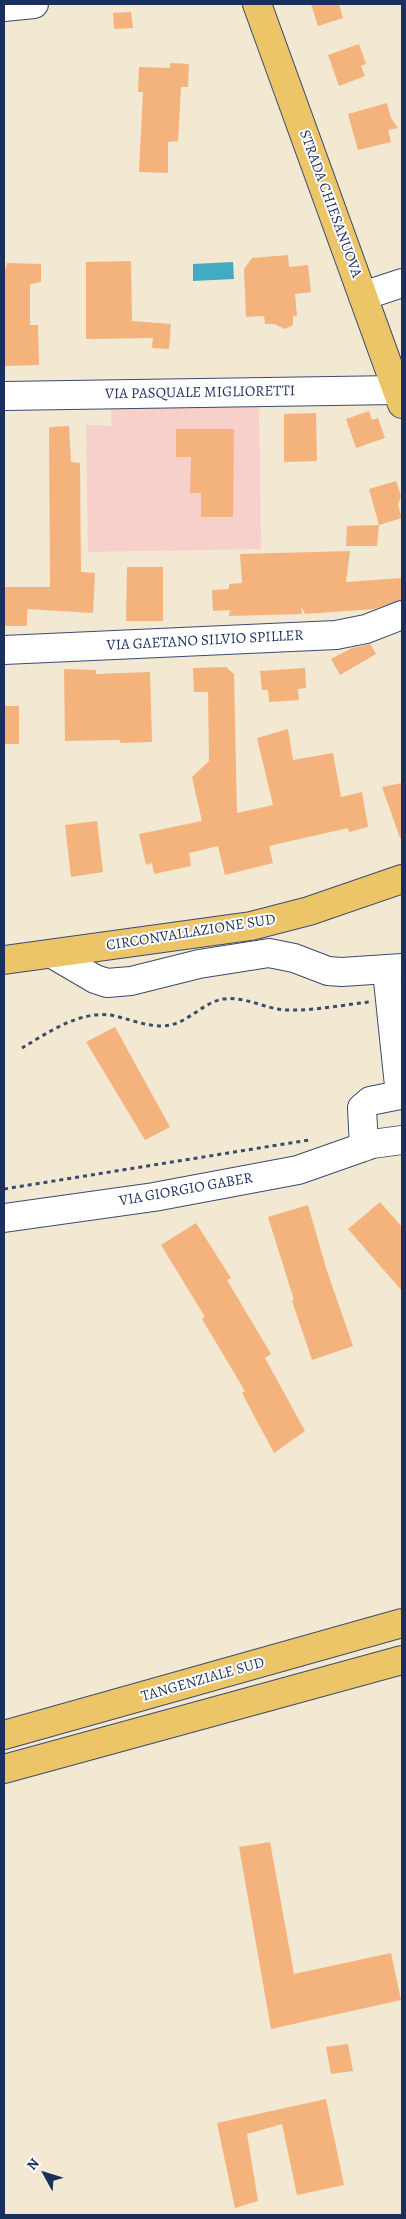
<!DOCTYPE html>
<style>
body{margin:0}
#map{position:relative;width:406px;height:2219px;overflow:hidden;background:#f3e8d1;font-family:Alegreya,serif}
canvas{display:block}
.frame{position:absolute;inset:0;border:5px solid #1b2f5e;pointer-events:none}
.north{position:absolute;left:20px;top:2149px;width:50px;height:50px;-webkit-text-stroke:4px #fff;paint-order:stroke;rotate:309deg;font-size:14px;font-weight:700;line-height:20px;text-align:center;color:#1b2f5e}
.north::after{content:'';display:block;margin:auto;width:18px;height:22px;background:#1b2f5e;clip-path:polygon(50% 0,100% 100%,50% 72%,0 100%)}
</style>
<div id="map">
<canvas width="406" height="2219"></canvas>
<div class="frame"></div>
<div class="north">N</div>
</div>
<script>
const context = document.querySelector('canvas').getContext('2d');
context.lineJoin = 'round';
function fill(path, color) {
  context.fillStyle = color;
  context.fill(path, 'evenodd');
}
function strokePath(path, color, width, dash) {
  context.strokeStyle = color;
  context.lineWidth = width;
  context.lineCap = dash ? 'butt' : 'round';
  context.setLineDash(dash || []);
  context.stroke(path);
}
function write(font, color, halo, rows, align = 'center') {
  context.font = font + ' Alegreya,serif';
  context.lineWidth = 4;
  context.setLineDash([]);
  context.textBaseline = 'middle';
  context.strokeStyle = halo;
  context.fillStyle = color;
  for (const [text, x, y, turn = 0] of rows) {
    context.save();
    context.translate(x, y);
    context.rotate((+turn || 0) * Math.PI / 180);
    context.textAlign = isNaN(turn) ? turn : align;
    if (halo) context.strokeText(text, 0, 0);
    context.fillText(text, 0, 0);
    context.restore();
  }
}
fill(new Path2D(`
 M 259,404 L 261,549 L 88,552 L 86,425 L 112,426 L 111,409 Z`), '#f7d0ca');
fill(new Path2D(`
 M 233,262 L 234,279 L 193,281 L 193,264 Z`), '#42abc2');
fill(new Path2D(`
 M 311,4 L 339,4 L 343,18 L 318,26 Z
 M 131,12 L 133,28 L 114,29 L 113,13 Z
 M 359,44 L 366,64 L 361,66 L 365,76 L 339,86 L 328,55 Z
 M 170,63 L 189,64 L 188,87 L 181,87 L 178,141 L 168,142 L 168,173 L 139,172 L 143,92 L 138,92 L 139,67 L 170,68 Z
 M 387,103 L 391,118 L 398,128 L 388,130 L 391,142 L 358,150 L 348,114 Z
 M 288,255 L 289,267 L 308,265 L 311,292 L 295,294 L 297,316 L 293,316 L 293,325 L 285,329 L 274,324 L 265,324 L 264,316 L 246,317 L 244,269 L 252,258 Z
 M 131,261 L 132,321 L 171,324 L 169,349 L 152,348 L 153,338 L 86,339 L 86,262 Z
 M 7,263 L 41,264 L 41,282 L 30,284 L 30,325 L 38,325 L 39,365 L 4,366 L 4,274 Z
 M 369,411 L 372,420 L 378,418 L 385,438 L 356,448 L 346,419 Z
 M 316,413 L 317,461 L 284,462 L 284,414 Z
 M 69,426 L 71,462 L 80,463 L 81,572 L 95,573 L 93,613 L 27,609 L 27,626 L 4,626 L 4,587 L 50,587 L 49,427 Z
 M 176,429 L 234,429 L 233,517 L 201,517 L 201,493 L 190,493 L 191,457 L 176,457 Z
 M 396,481 L 401,496 L 398,505 L 402,518 L 379,525 L 369,489 Z
 M 379,525 L 377,546 L 346,546 L 347,526 Z
 M 350,551 L 346,582 L 402,578 L 402,600 L 374,609 L 332,612 L 305,614 L 301,606 L 302,614 L 229,616 L 230,610 L 213,611 L 212,590 L 229,589 L 229,584 L 242,583 L 240,554 Z
 M 127,567 L 163,567 L 163,621 L 126,621 Z
 M 370,644 L 376,654 L 340,675 L 331,659 L 352,648 Z
 M 226,667 L 234,674 L 237,813 L 273,805 L 257,738 L 288,729 L 293,760 L 333,753 L 341,797 L 362,792 L 368,827 L 349,832 L 348,828 L 269,846 L 273,863 L 225,875 L 218,846 L 189,853 L 191,866 L 154,874 L 152,863 L 146,865 L 139,834 L 202,821 L 192,777 L 209,761 L 208,692 L 194,692 L 193,668 Z
 M 305,668 L 306,688 L 298,689 L 299,700 L 269,702 L 268,690 L 262,690 L 260,671 Z
 M 64,669 L 96,670 L 96,674 L 150,672 L 152,742 L 120,743 L 120,740 L 65,741 Z
 M 4,706 L 19,706 L 19,744 L 4,744 Z
 M 402,783 L 402,838 L 400,838 L 382,787 Z
 M 97,821 L 103,872 L 71,877 L 65,825 Z
 M 115,1027 L 170,1127 L 145,1140 L 86,1042 Z
 M 380,1202 L 402,1227 L 402,1291 L 348,1229 Z
 M 308,1205 L 326,1268 L 353,1346 L 312,1360 L 292,1301 L 294,1300 L 268,1217 Z
 M 196,1223 L 231,1278 L 227,1280 L 271,1354 L 265,1358 L 305,1431 L 274,1453 L 242,1393 L 245,1391 L 202,1319 L 205,1317 L 161,1245 Z
 M 270,1842 L 294,1974 L 391,1953 L 401,2000 L 271,2029 L 239,1847 Z
 M 348,2044 L 353,2071 L 331,2074 L 326,2047 Z
 M 326,2099 L 344,2185 L 297,2195 L 282,2124 L 247,2134 L 258,2201 L 235,2208 L 217,2123 Z`), '#f4b37d');
const minor = new Path2D(`
 M 4,7 L 34,4
 M 363,296 L 402,283
 M 4,396 L 397,390
 M 4,650 L 336,635 L 366,629 L 402,615
 M 54,955 L 95,979 L 107,983 L 131,981 L 199,964 L 269,953 L 294,958 L 328,971 L 342,972 L 402,968
 M 364,1147 L 362,1108 L 370,1101 L 400,1095 L 387,971
 M 4,1218 L 154,1197 L 298,1170 L 372,1144 L 402,1140`);
const major = new Path2D(`
 M 257,4 L 402,404
 M 4,960 L 251,926 L 309,911 L 402,879`);
const highway = new Path2D(`
 M 4,1735 L 402,1623
 M 4,1769 L 402,1660`);
strokePath(minor, '#3b4b6f', 30);
strokePath(major, '#3b4b6f', 30);
strokePath(highway, '#3b4b6f', 30);
strokePath(new Path2D(`
 M 22,1048 C 47,1033 79,1011 110,1015 C 127,1018 144,1026 162,1026 C 186,1026 201,1003 223,999 C 246,996 265,1009 286,1010 C 314,1011 342,1005 369,1002
 M 4,1189 L 309,1140`), '#3b4b6f', 3, [4, 4]);
strokePath(minor, '#fff', 28);
strokePath(major, '#ecc569', 28);
strokePath(highway, '#ecc569', 28);
write('15px', '#1b2f5e', '#fff', [
 ["STRADA CHIESANUOVA",330,204,70],
 ["VIA PASQUALE MIGLIORETTI",200,393,-1],
 ["VIA GAETANO SILVIO SPILLER",205,641,-3],
 ["CIRCONVALLAZIONE SUD",191,933,-9],
 ["VIA GIORGIO GABER",186,1190,-10],
 ["TANGENZIALE SUD",203,1680,-16]
]);
</script>
